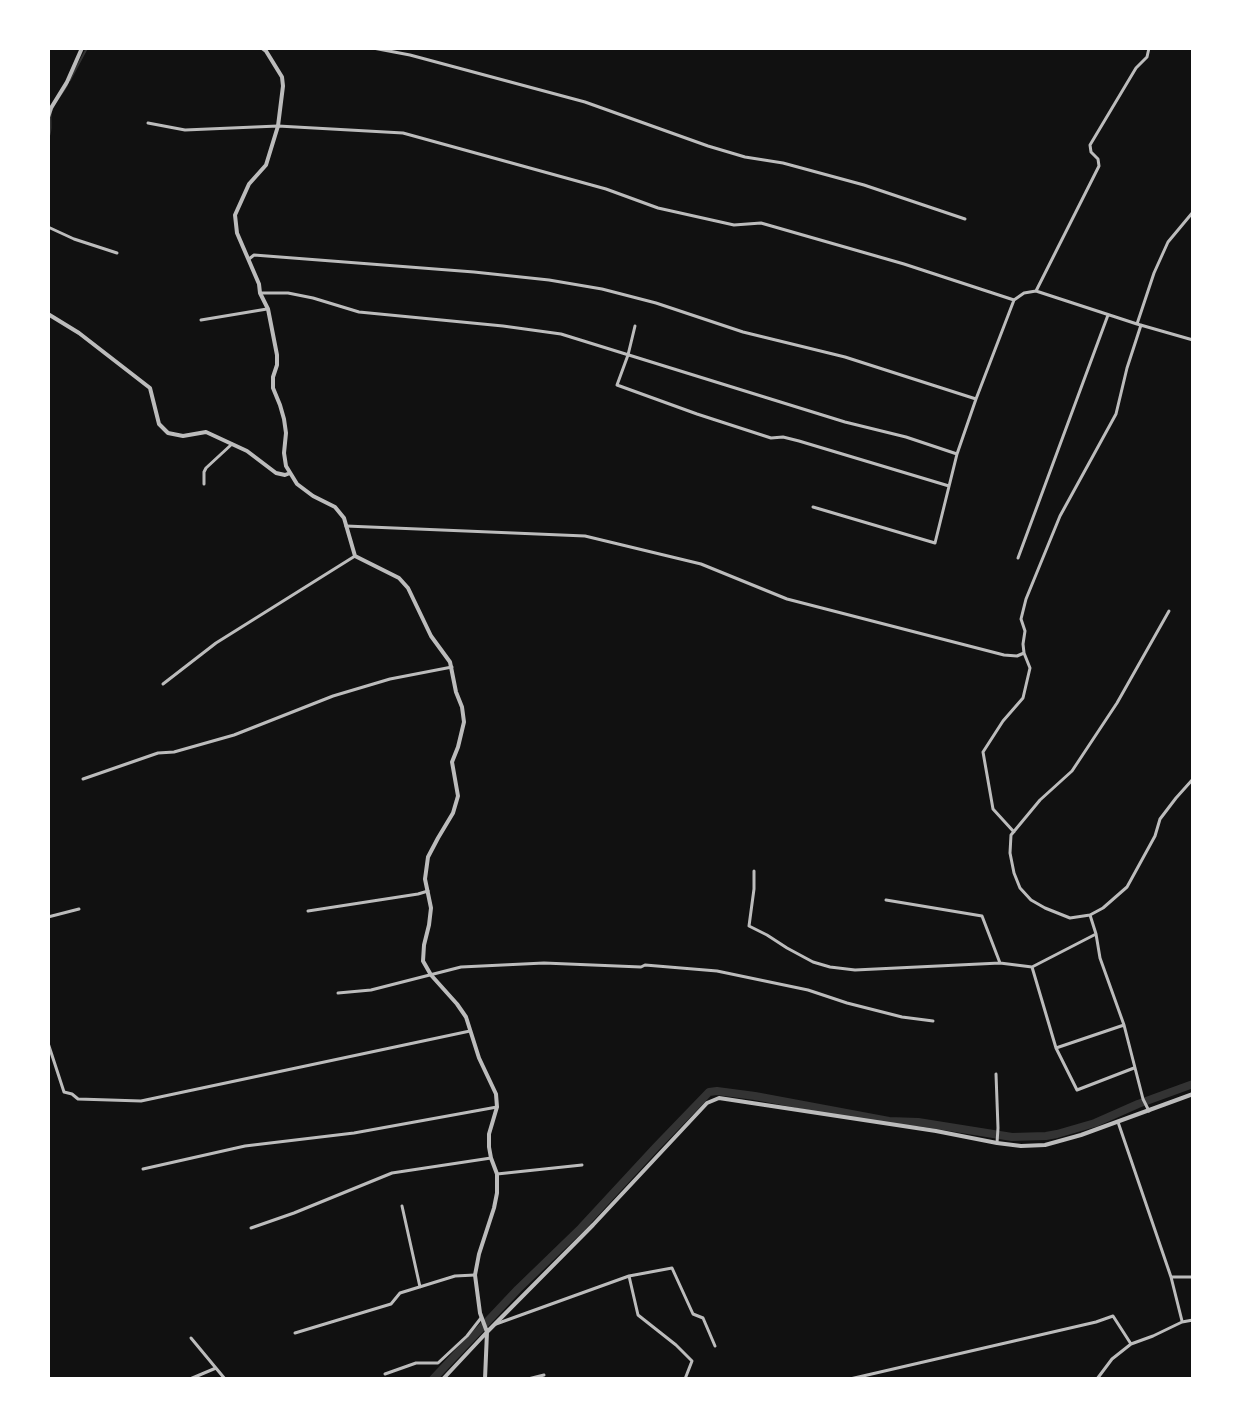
<!DOCTYPE html>
<style>
body{margin:0}
#map{position:relative;width:1241px;height:1427px;overflow:hidden;background:#111;font-family:"Sofia Sans Condensed",sans-serif}
canvas{display:block}
.frame{position:absolute;inset:0;border:50px solid #fff;pointer-events:none}
</style>
<div id="map">
<canvas width="1241" height="1427"></canvas>
<div class="frame"></div>
</div>
<script>
const context = document.querySelector('canvas').getContext('2d');
context.lineJoin = 'round';
function strokePath(path, color, width, dash) {
  context.strokeStyle = color;
  context.lineWidth = width;
  context.lineCap = dash ? 'butt' : 'round';
  context.setLineDash(dash || []);
  context.stroke(path);
}
strokePath(new Path2D(`
 M 70,80 L 87,48
 M 48,138 C 53,129 49,122 51,112 C 53,103 63,93 67,85`), '#333', 2);
strokePath(new Path2D(`
 M 433,1379 L 518,1289 L 581,1228 L 656,1147 L 709,1092 L 717,1091 L 755,1096 L 889,1121 L 918,1122 L 1012,1137 L 1046,1136 L 1057,1134 L 1095,1123 L 1138,1104 L 1193,1084`), '#333', 8);
strokePath(new Path2D(`
 M 373,48 L 410,55 L 585,102 L 708,146 L 745,157 L 783,163 L 864,185 L 965,219
 M 148,123 L 185,130 L 278,126 L 403,133 L 606,189 L 658,208 L 734,225 L 761,223 L 904,264 L 1014,300
 M 48,227 L 74,239 L 117,253
 M 249,259 L 254,255 L 474,272 L 549,280 L 602,289 L 656,303 L 743,332 L 845,357 L 976,399
 M 1036,291 L 1099,166 L 1098,159 L 1091,152 L 1090,145 L 1136,68 L 1147,57 L 1149,48
 M 261,293 L 288,293 L 313,298 L 359,312 L 503,326 L 561,334 L 845,422 L 906,437 L 957,454
 M 201,320 L 267,309
 M 1137,324 L 1154,273 L 1168,242 L 1193,212
 M 635,326 L 628,355 L 617,385 L 697,414 L 771,438 L 783,437 L 799,441 L 949,486
 M 204,484 L 204,472 L 206,468 L 232,444
 M 813,507 L 935,543 L 957,454 L 976,399 L 1014,300 L 1024,293 L 1036,291 L 1137,324 L 1193,340
 M 346,526 L 585,536 L 701,564 L 787,599 L 1004,655 L 1017,656 L 1024,653
 M 1018,558 L 1108,315
 M 1169,611 L 1117,703 L 1072,771 L 1040,800 L 1011,835 L 1010,853 L 1014,873 L 1020,888 L 1031,900 L 1045,908 L 1070,918 L 1090,915 L 1103,908 L 1127,887 L 1155,836 L 1160,819 L 1176,798 L 1193,779
 M 163,684 L 216,643 L 355,556
 M 83,779 L 158,753 L 174,752 L 234,735 L 333,696 L 390,679 L 452,667
 M 1014,832 L 993,809 L 983,752 L 1003,721 L 1023,698 L 1030,668 L 1024,653 L 1023,644 L 1025,631 L 1021,619 L 1026,599 L 1060,516 L 1116,414 L 1127,368 L 1141,325
 M 754,871 L 754,889 L 749,926 L 767,935 L 787,948 L 813,962 L 830,967 L 855,970 L 1000,963 L 1032,967 L 1096,934
 M 886,900 L 982,916 L 1000,963
 M 308,911 L 418,894 L 428,891
 M 1090,915 L 1096,934 L 1100,958 L 1124,1025 L 1143,1099 L 1149,1111
 M 48,917 L 79,909
 M 1032,967 L 1056,1048 L 1077,1090 L 1134,1068
 M 338,993 L 371,990 L 461,967 L 544,963 L 641,967 L 645,965 L 717,971 L 808,990 L 847,1003 L 902,1017 L 933,1021
 M 48,1043 L 64,1092 L 72,1094 L 78,1099 L 141,1101 L 470,1031
 M 1056,1048 L 1124,1025
 M 996,1074 L 998,1128 L 997,1143
 M 1118,1122 L 1171,1277
 M 143,1169 L 245,1146 L 354,1133 L 497,1107
 M 497,1174 L 582,1165
 M 402,1206 L 420,1287
 M 251,1228 L 294,1213 L 392,1173 L 491,1158
 M 629,1276 L 638,1315 L 676,1345 L 692,1361 L 685,1379
 M 1182,1321 L 1171,1277 L 1193,1277
 M 496,1324 L 629,1276 L 672,1268 L 693,1314 L 703,1318 L 715,1346
 M 295,1333 L 391,1304 L 400,1293 L 455,1276 L 475,1275
 M 191,1338 L 225,1379
 M 385,1374 L 416,1363 L 438,1363 L 467,1336 L 481,1318
 M 190,1379 L 216,1368
 M 528,1379 L 544,1375
 M 850,1379 L 1096,1322 L 1113,1316 L 1131,1344
 M 1097,1379 L 1112,1359 L 1131,1344 L 1153,1336 L 1182,1322 L 1193,1320`), '#bcbcbc', 3);
strokePath(new Path2D(`
 M 262,48 L 266,51 L 282,77 L 283,86 L 278,126 L 266,165 L 249,184 L 235,215 L 237,233 L 259,284 L 260,293 L 268,309 L 277,355 L 277,365 L 273,377 L 273,388 L 280,405 L 284,419 L 286,433 L 284,453 L 286,466 L 297,484 L 313,496 L 335,507 L 344,518 L 355,556 L 399,578 L 408,588 L 431,636 L 450,662 L 456,692 L 462,707 L 464,722 L 458,747 L 452,762 L 458,796 L 453,813 L 438,838 L 428,857 L 425,879 L 431,908 L 429,925 L 424,945 L 423,961 L 431,975 L 457,1004 L 466,1017 L 479,1058 L 496,1094 L 497,1107 L 489,1134 L 489,1147 L 491,1158 L 497,1174 L 497,1193 L 494,1208 L 479,1254 L 475,1275 L 480,1313 L 487,1332 L 485,1379
 M 48,117 L 51,108 L 67,82 L 82,48
 M 48,314 L 79,333 L 150,388 L 159,424 L 168,433 L 183,436 L 206,432 L 247,451 L 276,473 L 285,475 L 290,473
 M 443,1379 L 487,1332 L 593,1225 L 707,1103 L 719,1098 L 936,1131 L 997,1143 L 1021,1146 L 1045,1145 L 1081,1135 L 1193,1094`), '#bcbcbc', 4);
</script>
